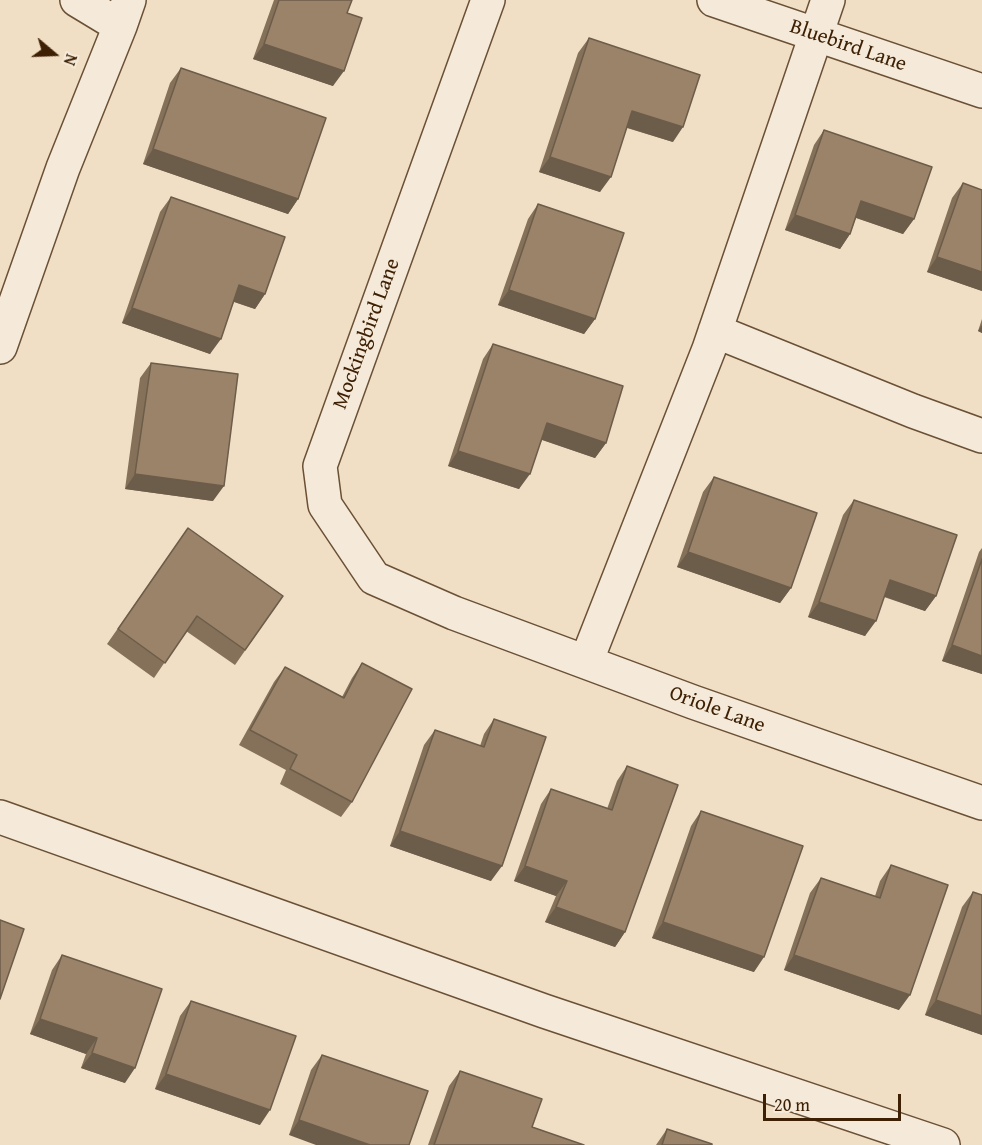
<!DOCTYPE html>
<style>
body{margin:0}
#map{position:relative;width:982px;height:1145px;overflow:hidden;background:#f0dec5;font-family:"Gentium Book Plus",serif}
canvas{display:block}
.north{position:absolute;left:24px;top:24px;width:60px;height:60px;-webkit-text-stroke:4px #f5ead9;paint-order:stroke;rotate:109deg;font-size:16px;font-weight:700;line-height:24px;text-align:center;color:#3e2105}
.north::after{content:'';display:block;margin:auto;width:21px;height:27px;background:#3e2105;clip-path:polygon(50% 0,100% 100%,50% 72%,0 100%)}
.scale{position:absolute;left:763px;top:1094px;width:138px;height:27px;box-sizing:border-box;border:3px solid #3e2105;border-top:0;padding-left:8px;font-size:18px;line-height:21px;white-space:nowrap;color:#3e2105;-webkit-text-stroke:4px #f5ead9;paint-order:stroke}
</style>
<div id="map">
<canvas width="982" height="1145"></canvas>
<div class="north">N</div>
<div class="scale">20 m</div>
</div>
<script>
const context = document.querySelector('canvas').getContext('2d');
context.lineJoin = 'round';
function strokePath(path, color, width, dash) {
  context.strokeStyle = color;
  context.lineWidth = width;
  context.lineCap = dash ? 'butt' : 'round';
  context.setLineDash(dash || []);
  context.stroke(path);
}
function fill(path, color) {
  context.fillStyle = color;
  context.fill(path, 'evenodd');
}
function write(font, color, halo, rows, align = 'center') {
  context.font = font + ' "Gentium Book Plus",serif';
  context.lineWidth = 4.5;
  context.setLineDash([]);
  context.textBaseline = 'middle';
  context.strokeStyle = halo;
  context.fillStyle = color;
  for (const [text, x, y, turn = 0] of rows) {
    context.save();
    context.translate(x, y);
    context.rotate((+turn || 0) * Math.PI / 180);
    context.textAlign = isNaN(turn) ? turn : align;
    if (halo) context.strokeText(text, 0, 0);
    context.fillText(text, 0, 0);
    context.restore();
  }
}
const minor = new Path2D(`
 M 77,0 L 120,26 L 129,0
 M 488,0 L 320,466 L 325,505 L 374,578 L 454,613 L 693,702 L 982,803
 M 714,0 L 982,91
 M 715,331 L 913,411 L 982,436
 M 0,347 L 63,168 L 120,26
 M 586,662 L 709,349 L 828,0
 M 0,817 L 544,1011 L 943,1145`);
strokePath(minor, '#6a5035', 36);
strokePath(minor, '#f5ead9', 33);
fill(new Path2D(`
 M 274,0 L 352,0 L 347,13 L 333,86 L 253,59 Z
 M 589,38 L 673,142 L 627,128 L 600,192 L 539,172 L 578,53 Z
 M 181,68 L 298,199 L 288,214 L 143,164 L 170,83 Z
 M 824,130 L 914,219 L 903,234 L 856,218 L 850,234 L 840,249 L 785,230 L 814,145 Z
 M 963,183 L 982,291 L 927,272 L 952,198 Z
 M 171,197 L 265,294 L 255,309 L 234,302 L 210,354 L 122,323 L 160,212 Z
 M 538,204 L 595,319 L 584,334 L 498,305 L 528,219 Z
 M 982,319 L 982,333 L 978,331 Z
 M 493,344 L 606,443 L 595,458 L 542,440 L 519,489 L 448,466 L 483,359 Z
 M 151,363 L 213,501 L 125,489 L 140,378 Z
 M 714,477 L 791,588 L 780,603 L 677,567 L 703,492 Z
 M 854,500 L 936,596 L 925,611 L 884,597 L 865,636 L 808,617 L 843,515 Z
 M 188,528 L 283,596 L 235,665 L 186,631 L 154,678 L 107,644 Z
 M 982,548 L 982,674 L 942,661 L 979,552 Z
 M 362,663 L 352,802 L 341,817 L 280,784 L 286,770 L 239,745 L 274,682 L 285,667 L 342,697 L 352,678 Z
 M 494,719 L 491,881 L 390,846 L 424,745 L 435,730 L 480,746 L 484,734 Z
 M 627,766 L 625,932 L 615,947 L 545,922 L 556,896 L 514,881 L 541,804 L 551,789 L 607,809 L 617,781 Z
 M 701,811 L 754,972 L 652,938 L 691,826 Z
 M 891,865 L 899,1010 L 784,970 L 810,893 L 821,878 L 875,896 L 880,881 Z
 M 973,892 L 982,1035 L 925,1015 L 962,907 Z
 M 62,955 L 125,1083 L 81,1068 L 86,1054 L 30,1034 L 52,970 Z
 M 191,1001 L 260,1125 L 155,1089 L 180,1016 Z
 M 322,1055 L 428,1091 L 289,1135 L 311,1070 Z
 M 460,1071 L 532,1127 L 584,1145 L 428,1145 L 449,1086 Z
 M 667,1129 L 712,1145 L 656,1145 Z`), '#85715a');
fill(new Path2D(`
 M 264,44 L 344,71 L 333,86 L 253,59 Z
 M 632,111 L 683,127 L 673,142 L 622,126 Z
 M 153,149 L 298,199 L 288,214 L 143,164 Z
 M 550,157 L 611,177 L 600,192 L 539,172 Z
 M 861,201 L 914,219 L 903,234 L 851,216 Z
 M 795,215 L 850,234 L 840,249 L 785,230 Z
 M 937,257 L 982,272 L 982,291 L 927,272 Z
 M 239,285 L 265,294 L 255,309 L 229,300 Z
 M 509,290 L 595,319 L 584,334 L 498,305 Z
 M 132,308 L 221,339 L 210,354 L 122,323 Z
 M 982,325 L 982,333 L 978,331 Z
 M 547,423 L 606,443 L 595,458 L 537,438 Z
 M 458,451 L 530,474 L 519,489 L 448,466 Z
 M 135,474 L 224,486 L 213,501 L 125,489 Z
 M 688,552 L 791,588 L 780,603 L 677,567 Z
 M 890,580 L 936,596 L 925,611 L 880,595 Z
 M 819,602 L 876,621 L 865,636 L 808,617 Z
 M 952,645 L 982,656 L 982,674 L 942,661 Z
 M 400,831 L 502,866 L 491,881 L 390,846 Z
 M 525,866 L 567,881 L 556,896 L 514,881 Z
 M 556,907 L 625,932 L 615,947 L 545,922 Z
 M 663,922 L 764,957 L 754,972 L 652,938 Z
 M 794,955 L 910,995 L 899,1010 L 784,970 Z
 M 936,1000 L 982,1016 L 982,1035 L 925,1015 Z
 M 40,1019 L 97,1038 L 86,1054 L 30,1034 Z
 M 92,1053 L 135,1068 L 125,1083 L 81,1068 Z
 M 166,1074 L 270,1110 L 260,1125 L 155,1089 Z
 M 299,1120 L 370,1145 L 316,1145 L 289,1135 Z`), '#6c5c4a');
const building = new Path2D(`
 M 279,0 L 352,0 L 347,13 L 362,18 L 344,71 L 264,44 Z
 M 589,38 L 700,75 L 683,127 L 632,111 L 611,177 L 550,157 Z
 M 181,68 L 326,118 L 298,199 L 153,149 Z
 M 824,130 L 932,167 L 914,219 L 861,201 L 850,234 L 795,215 Z
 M 963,183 L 982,190 L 982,272 L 937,257 Z
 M 171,197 L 285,237 L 265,294 L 239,285 L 221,339 L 132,308 Z
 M 538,204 L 624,233 L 595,319 L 509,290 Z
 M 493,344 L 623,386 L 606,443 L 547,423 L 530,474 L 458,451 Z
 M 151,363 L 238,374 L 224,486 L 135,474 Z
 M 714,477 L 817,513 L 791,588 L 688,552 Z
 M 854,500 L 957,535 L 936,596 L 890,580 L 876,621 L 819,602 Z
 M 188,528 L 283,596 L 245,650 L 197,616 L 165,663 L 118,629 Z
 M 982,559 L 982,656 L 952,645 Z
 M 362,663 L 412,689 L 352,802 L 290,769 L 297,755 L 250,730 L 285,667 L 344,698 Z
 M 494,719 L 546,737 L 502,866 L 400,831 L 435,730 L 484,747 Z
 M 627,766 L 678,785 L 625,932 L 556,907 L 567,881 L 525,866 L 551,789 L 612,810 Z
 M 701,811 L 803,846 L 764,957 L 663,922 Z
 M 891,865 L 948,885 L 910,995 L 794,955 L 821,878 L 880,898 Z
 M 973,892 L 982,895 L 982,1016 L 936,1000 Z
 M 0,920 L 24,929 L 0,999 Z
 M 62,955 L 162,989 L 135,1068 L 92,1053 L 97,1038 L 40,1019 Z
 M 191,1001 L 296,1036 L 270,1110 L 166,1074 Z
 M 322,1055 L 428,1091 L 409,1145 L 370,1145 L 299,1120 Z
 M 460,1071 L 542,1099 L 532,1127 L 584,1145 L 434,1145 Z
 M 667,1129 L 712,1144 L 712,1145 L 662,1145 Z`);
fill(building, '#9b8369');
strokePath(building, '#6c5c4a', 1.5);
write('21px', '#3e2105', '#f5ead9', [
 ["Bluebird Lane",848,46,19],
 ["Mockingbird Lane",367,334,-70],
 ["Oriole Lane",717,710,20]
]);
</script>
